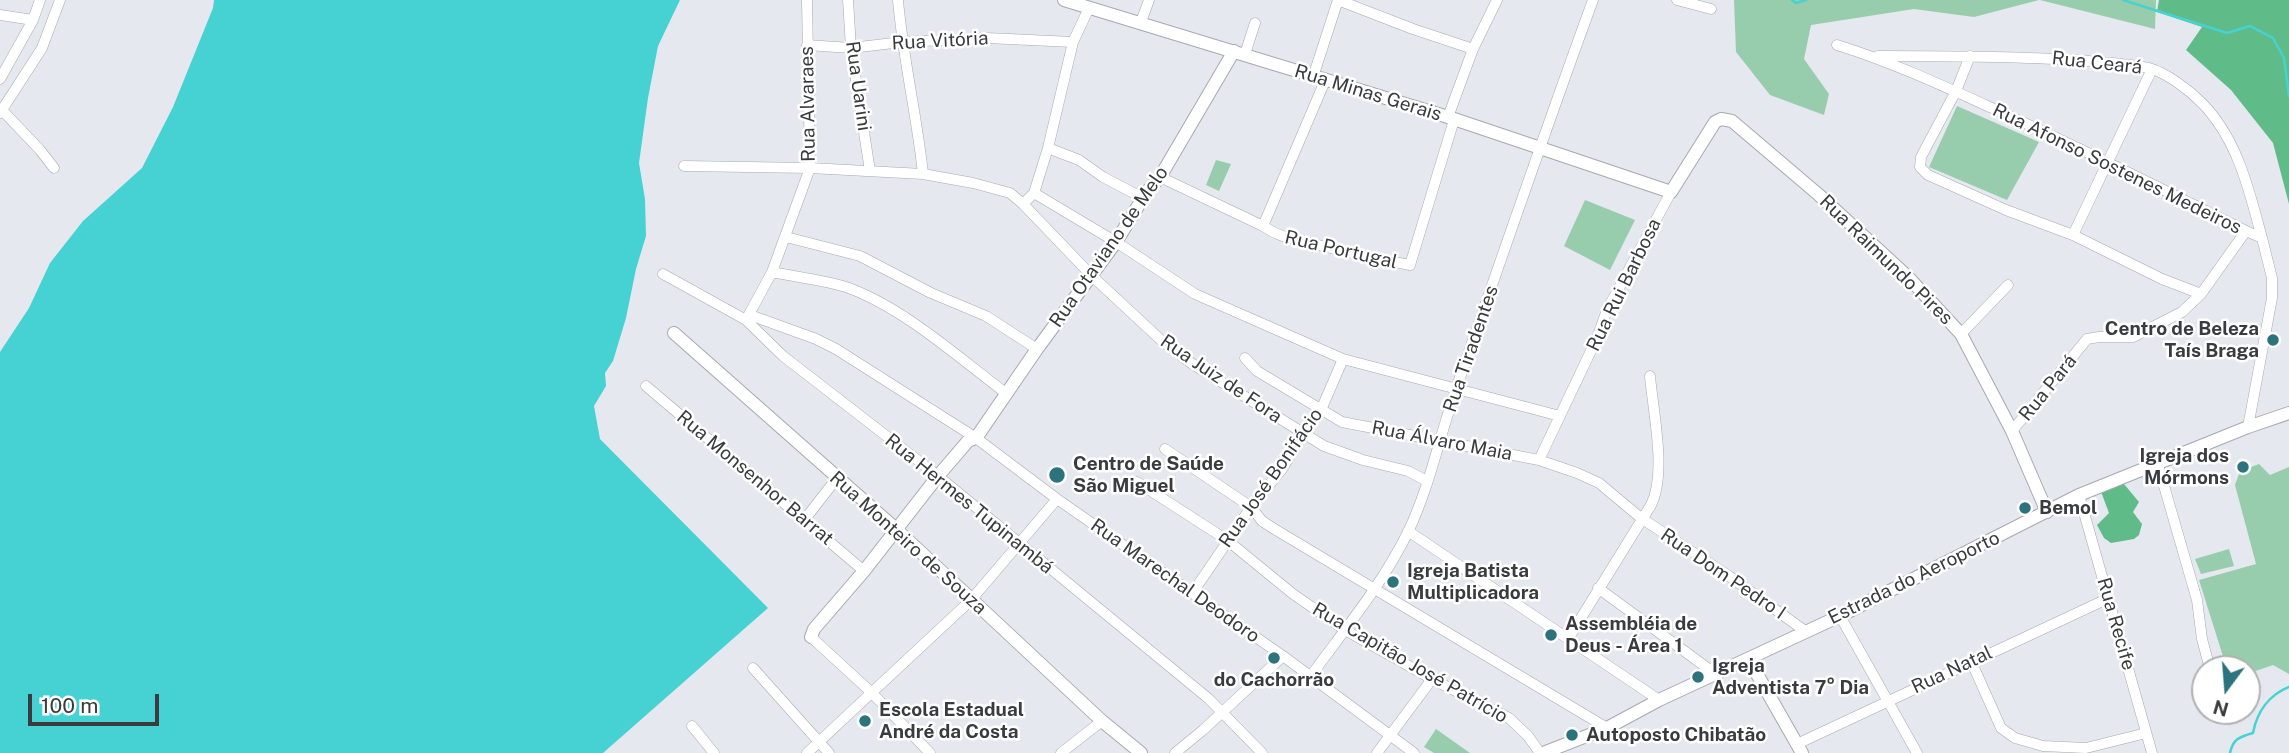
<!DOCTYPE html>
<meta charset="utf-8">
<style>
body{margin:0}
#map{position:relative;width:2289px;height:753px;overflow:hidden;background:#e5e8ef;font-family:"Public Sans",sans-serif}
canvas{display:block}
.north{position:absolute;left:2191px;top:655px;width:70px;height:70px;box-sizing:border-box;background:#fff;border:2px solid #b0b1b2;border-radius:50%;rotate:196deg;font-size:19px;font-weight:700;line-height:28px;text-align:center;color:#3a3b3e}
.north::after{content:'';display:block;margin:auto;width:24px;height:32px;background:#2b737d;clip-path:polygon(50% 0,100% 100%,50% 72%,0 100%)}
.scale{position:absolute;left:28px;top:694px;width:131px;height:32px;box-sizing:border-box;border:4px solid #3a3b3e;border-top:0;padding-left:9px;font-size:21px;line-height:24px;white-space:nowrap;color:#3a3b3e;-webkit-text-stroke:5px #fff;paint-order:stroke}
</style>
<div id="map">
<canvas width="2289" height="753"></canvas>
<div class="north">N</div>
<div class="scale">100 m</div>
</div>
<script>
const context = document.querySelector('canvas').getContext('2d');
context.lineJoin = 'round';
function fill(path, color) {
  context.fillStyle = color;
  context.fill(path, 'evenodd');
}
function strokePath(path, color, width, dash) {
  context.strokeStyle = color;
  context.lineWidth = width;
  context.lineCap = dash ? 'butt' : 'round';
  context.setLineDash(dash || []);
  context.stroke(path);
}
function write(font, color, halo, rows, align = 'center') {
  context.font = font + ' "Public Sans",sans-serif';
  context.lineWidth = 5;
  context.setLineDash([]);
  context.textBaseline = 'middle';
  context.strokeStyle = halo;
  context.fillStyle = color;
  for (const [text, x, y, turn = 0] of rows) {
    context.save();
    context.translate(x, y);
    context.rotate((+turn || 0) * Math.PI / 180);
    context.textAlign = isNaN(turn) ? turn : align;
    if (halo) context.strokeText(text, 0, 0);
    context.fillText(text, 0, 0);
    context.restore();
  }
}
fill(new Path2D(`
 M 1734,0 L 2039,0 L 1974,17 L 1914,9 L 1811,25 L 1804,59 L 1829,94 L 1824,115 L 1770,95 L 1736,52 Z
 M 2040,0 L 2156,0 L 2155,29 Z
 M 1957,106 L 2039,142 L 2007,200 L 1929,167 Z
 M 1216,160 L 1231,164 L 1219,191 L 1206,185 Z
 M 1585,200 L 1635,220 L 1610,270 L 1564,246 Z
 M 2259,464 L 2270,475 L 2289,467 L 2289,674 L 2273,665 L 2247,674 L 2247,669 L 2227,669 L 2199,580 L 2256,564 L 2235,485 L 2240,471 Z
 M 2229,549 L 2234,566 L 2201,574 L 2195,559 Z
 M 1436,729 L 1470,753 L 1434,753 L 1424,747 Z`), '#97cdac');
fill(new Path2D(`
 M 2159,0 L 2289,0 L 2289,204 L 2273,143 L 2231,90 L 2186,50 L 2202,27 L 2157,12 Z
 M 2124,484 L 2139,502 L 2133,512 L 2142,524 L 2139,535 L 2134,539 L 2111,543 L 2104,538 L 2097,525 L 2109,513 L 2100,489 Z`), '#5fbc89');
fill(new Path2D(`
 M 214,0 L 680,0 L 658,46 L 648,98 L 639,163 L 645,199 L 646,236 L 636,269 L 626,318 L 613,361 L 605,373 L 606,386 L 594,406 L 600,439 L 768,608 L 603,753 L 0,753 L 0,352 L 29,308 L 50,263 L 83,221 L 142,168 L 173,107 L 213,8 Z`), '#46d2d3');
strokePath(new Path2D(`
 M 1792,0 L 1796,3 L 1806,0
 M 2123,0 L 2227,33 L 2250,26 L 2273,38 L 2284,58 L 2289,96
 M 2230,753 C 2233,739 2239,737 2253,733 C 2257,712 2269,695 2289,687`), '#46d2d3', 2.5);
const minor = new Path2D(`
 M 848,0 L 851,48 L 870,171
 M 898,0 C 903,59 917,116 923,174
 M 1677,0 L 1711,9
 M 0,15 L 33,20
 M 1141,22 L 1149,0
 M 807,45 L 851,48 L 902,42 L 987,38 L 1073,42
 M 1837,45 C 1895,63 1950,89 2005,114 C 2087,151 2166,191 2246,231 L 2262,238 L 2272,278 L 2272,298 L 2248,427
 M 1245,54 L 1255,23
 M 1878,56 C 1944,56 2009,56 2075,60 C 2099,62 2125,63 2149,68 C 2167,73 2189,90 2202,103 C 2238,140 2249,190 2262,238
 M 1970,56 L 1956,91 L 1921,157 L 1920,167 L 1928,175 L 2006,210 L 2073,235 L 2162,279 L 2201,294
 M 1313,77 L 1338,0 L 1413,29 L 1473,49
 M 0,79 L 33,20 L 40,0
 M 2,110 L 40,150 L 54,168
 M 0,113 L 42,48 L 60,0
 M 1448,117 L 1473,49 L 1497,0
 M 1048,148 L 1079,160 L 1103,177 L 1143,198
 M 684,166 L 810,168 L 923,174 L 973,183 L 1010,193 L 1023,204 L 1092,276 L 1162,341 L 1191,363 L 1324,446 L 1363,460 L 1408,471 L 1427,481
 M 1160,177 L 1263,226 C 1282,239 1293,238 1314,244 C 1346,252 1377,259 1410,265 L 1454,120
 M 1034,193 L 1116,242 L 1195,294 L 1343,359 L 1560,416
 M 1023,204 L 1034,193 L 1048,148 L 1073,42 L 1089,8
 M 1263,226 L 1325,81
 M 2073,235 L 2152,69
 M 786,237 L 860,256 L 931,293 L 986,316 L 1037,349
 M 772,272 C 796,277 823,280 846,287 C 903,307 959,358 1007,394
 M 663,274 L 746,320 L 783,356 L 938,476 L 1209,699 L 1262,753
 M 750,315 L 816,339 L 836,349 L 976,438 L 1057,499 L 1283,656 L 1414,753
 M 746,320 L 772,272 L 810,168 L 807,0
 M 1961,334 L 2008,285
 M 1245,358 L 1257,371 L 1342,422 L 1539,460 L 1577,473 L 1599,483 L 1641,518 L 1729,576 L 1805,631
 M 646,386 L 864,571
 M 2012,431 L 2087,339 L 2099,337 L 2133,337 L 2182,312 L 2201,294 L 2246,231
 M 1165,449 L 1251,507 L 1262,521 L 1276,530 L 1607,728
 M 1539,460 L 1597,338 L 1607,310 L 1671,192
 M 2158,465 L 2197,600 L 2202,639 L 2210,669
 M 1137,482 L 1227,540 L 1293,594 L 1345,630 L 1432,679 L 1509,718 L 1528,736 L 1540,753
 M 2079,495 L 2152,753
 M 805,519 L 837,478
 M 1408,531 L 1659,700
 M 1598,588 L 1717,675
 M 1193,592 L 1251,507 L 1282,469 L 1303,434 L 1321,410 L 1343,359
 M 1840,616 L 1917,753
 M 811,637 L 871,692 L 930,753
 M 1568,639 L 1651,505 C 1667,473 1653,412 1650,376
 M 1971,661 L 2001,728 L 2015,738 L 2043,746 L 2086,748 L 2146,733
 M 753,668 L 829,753
 M 1310,677 C 1344,630 1382,585 1408,532 C 1430,486 1440,434 1457,386 C 1502,257 1546,128 1593,0
 M 692,726 L 714,753
 M 1797,744 L 2109,598
 M 807,753 L 971,600 L 1057,499
 M 1061,753 L 1102,721
 M 1175,753 L 1203,730 L 1283,656
 M 1377,753 L 1432,679`);
const tertiary = new Path2D(`
 M 1064,0 L 1448,117 L 1671,192 L 1715,122 L 1721,119 L 1732,121 L 1819,195 L 1909,278 L 1961,334 L 2012,431 L 2047,512
 M 674,333 L 896,529 L 1102,721 L 1141,753
 M 811,637 L 814,629 L 864,571 L 938,476 L 968,441 L 976,438 L 1037,349 L 1116,242 L 1146,193 L 1160,177 L 1234,51
 M 1749,660 L 1802,753
 M 1543,753 L 1607,728 L 1659,700 L 1840,616 L 2079,495 L 2248,427 L 2289,413`);
strokePath(minor, '#a6a9b0', 11);
strokePath(tertiary, '#a6a9b0', 14);
strokePath(minor, '#fff', 10);
strokePath(tertiary, '#fff', 12);
for (const [x, y, r, color] of [
 [2273,340,7,"#2b737d"],
 [2243,467,7,"#2b737d"],
 [1057,475,9,"#2b737d"],
 [2025,508,7,"#2b737d"],
 [1393,582,7,"#2b737d"],
 [1551,635,7,"#2b737d"],
 [1274,658,7,"#2b737d"],
 [1698,677,7,"#2b737d"],
 [865,721,7,"#2b737d"],
 [1572,735,7,"#2b737d"]
]) {
  const dot = new Path2D();
  dot.arc(x, y, r, 0, 2 * Math.PI);
  context.fillStyle = color;
  context.fill(dot);
  strokePath(dot, '#fff', 2.5);
}
write('19px', '#3a3b3e', '#fff', [
 ["Rua Vitória",940,41,-3],
 ["Rua Ceará",2097,63,6],
 ["Rua Uarini",858,86,82],
 ["Rua Minas Gerais",1368,93,17],
 ["Rua Alvaraes",808,104,-91],
 ["Rua Afonso Sostenes Medeiros",2117,169,26],
 ["Rua Otaviano de Melo",1109,247,-55],
 ["Rua Portugal",1341,250,13],
 ["Rua Raimundo Pires",1886,260,44],
 ["Rua Rui Barbosa",1624,285,-64],
 ["Rua Tiradentes",1471,349,-71],
 ["Rua Juiz de Fora",1221,379,34],
 ["Rua Pará",2048,388,-51],
 ["Rua Álvaro Maia",1442,441,11],
 ["Rua Monsenhor Barrat",755,478,40],
 ["Rua José Bonifácio",1271,478,-55],
 ["Rua Hermes Tupinambá",969,504,39],
 ["Rua Monteiro de Souza",908,543,42],
 ["Rua Dom Pedro I",1723,574,34],
 ["Estrada do Aeroporto",1914,578,-26],
 ["Rua Marechal Deodoro",1175,581,35],
 ["Rua Recife",2116,624,74],
 ["Rua Capitão José Patrício",1410,663,30],
 ["Rua Natal",1952,670,-25]
]);
write('bold 19px', '#3a3b3e', '#fff', [
 ["Centro de Beleza",2259,329,"right"],
 ["Taís Braga",2259,351,"right"],
 ["Igreja dos",2229,456,"right"],
 ["Mórmons",2229,478,"right"],
 ["Centro de Saúde",1073,464],
 ["São Miguel",1073,486],
 ["Bemol",2039,508],
 ["Igreja Batista",1407,571],
 ["Multiplicadora",1407,593],
 ["Assembléia de",1565,624],
 ["Deus - Área 1",1565,646],
 ["Igreja",1712,666],
 ["Adventista 7° Dia",1712,688],
 ["do Cachorrão",1274,680,"center"],
 ["Escola Estadual",879,710],
 ["André da Costa",879,732],
 ["Autoposto Chibatão",1586,735]
], 'left');
</script>
